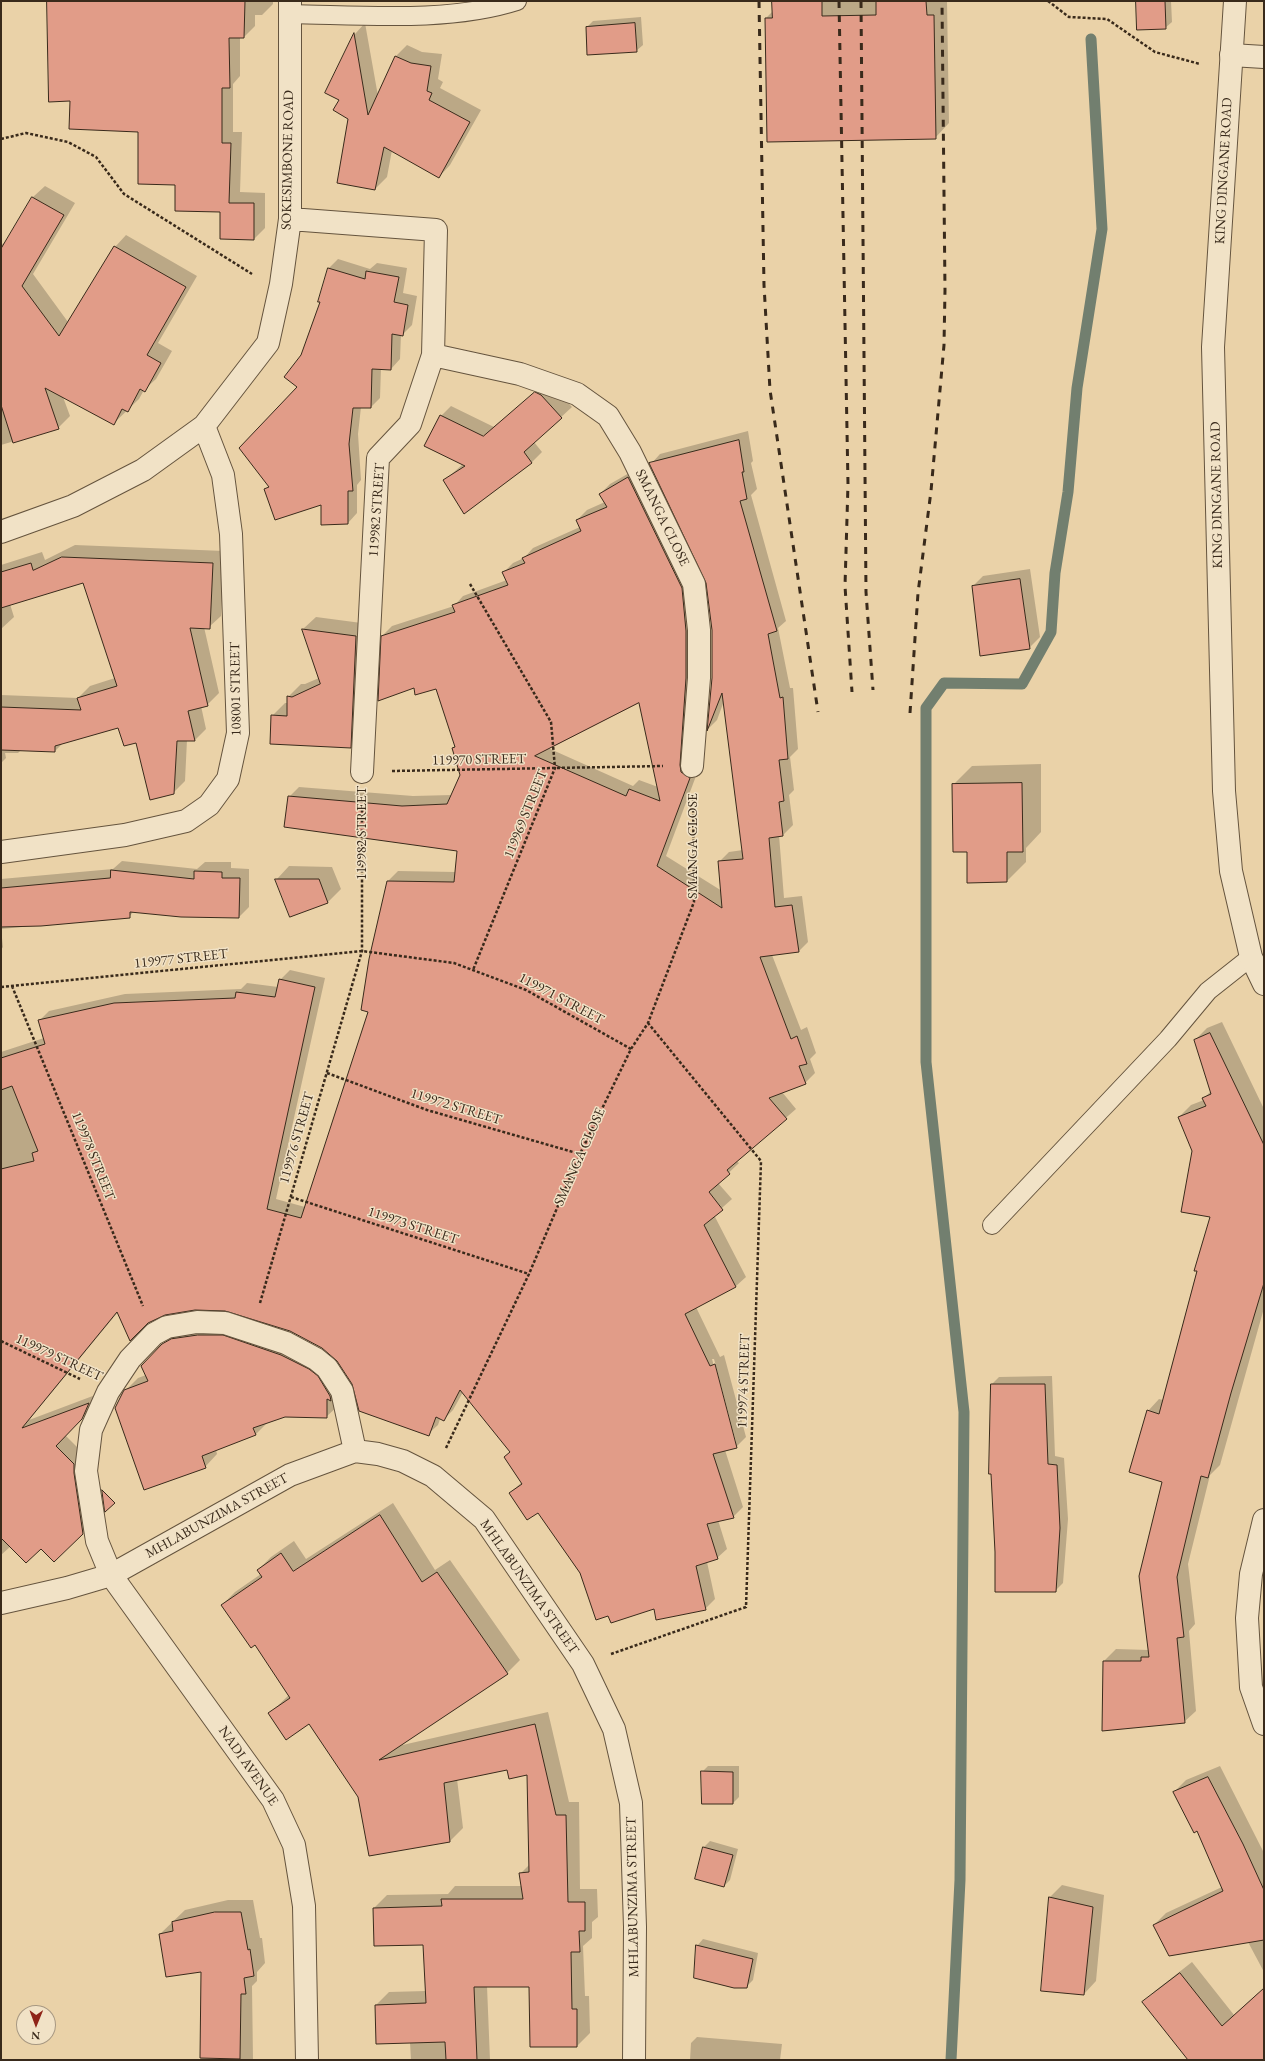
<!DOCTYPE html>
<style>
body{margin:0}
#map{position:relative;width:1265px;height:2061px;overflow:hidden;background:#ead2a8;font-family:"EB Garamond",serif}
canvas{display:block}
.frame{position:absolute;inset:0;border:2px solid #392a1b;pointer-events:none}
.north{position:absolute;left:16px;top:2005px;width:40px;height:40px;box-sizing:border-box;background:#f1e2c6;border:1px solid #a79882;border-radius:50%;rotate:181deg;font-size:11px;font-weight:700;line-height:16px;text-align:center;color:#392a1b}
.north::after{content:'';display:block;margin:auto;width:14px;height:18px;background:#8f2418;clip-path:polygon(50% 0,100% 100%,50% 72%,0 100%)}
</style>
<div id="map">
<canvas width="1265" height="2061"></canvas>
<div class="frame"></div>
<div class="north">N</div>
</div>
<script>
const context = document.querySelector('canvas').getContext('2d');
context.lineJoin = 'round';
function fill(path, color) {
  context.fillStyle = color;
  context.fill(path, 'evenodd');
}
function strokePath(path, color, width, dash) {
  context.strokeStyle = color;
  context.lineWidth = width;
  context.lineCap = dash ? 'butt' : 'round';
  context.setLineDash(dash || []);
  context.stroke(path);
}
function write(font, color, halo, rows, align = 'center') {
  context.font = font + ' "EB Garamond",serif';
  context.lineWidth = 3;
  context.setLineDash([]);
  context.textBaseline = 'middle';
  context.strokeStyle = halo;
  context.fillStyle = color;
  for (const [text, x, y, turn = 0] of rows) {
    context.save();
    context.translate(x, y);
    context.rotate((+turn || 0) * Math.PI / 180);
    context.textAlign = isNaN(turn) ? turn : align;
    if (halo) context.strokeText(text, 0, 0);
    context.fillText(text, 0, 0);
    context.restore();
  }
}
fill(new Path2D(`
 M 48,1 L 273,1 L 273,4 L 262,15 L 255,15 L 255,26 L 244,37 L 240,37 L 240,76 L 233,84 L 233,132 L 242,132 L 240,192 L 265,193 L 265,228 L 254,239 L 221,211 L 176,184 L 139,131 L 71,100 Z
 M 773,1 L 947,1 L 949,123 L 935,138 L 766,18 L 773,11 Z
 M 1137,1 L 1171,1 L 1172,22 L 1165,28 Z
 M 641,17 L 643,45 L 636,51 L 587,27 L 593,21 Z
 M 365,23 L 378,96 L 396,56 L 407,45 L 422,52 L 442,54 L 438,79 L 443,82 L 440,88 L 481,110 L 450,165 L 439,177 L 392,150 L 387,177 L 375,189 L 341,100 L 326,93 L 355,34 Z
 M 45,186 L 75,203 L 33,274 L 68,322 L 115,247 L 126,235 L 197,276 L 158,343 L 172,351 L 156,379 L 144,390 L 139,399 L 113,424 L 63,397 L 70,416 L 58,428 L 1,445 L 1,245 L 7,241 L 33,197 Z
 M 338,259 L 370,269 L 377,263 L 407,268 L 403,293 L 417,296 L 412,325 L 403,334 L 401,334 L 400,359 L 391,369 L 381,368 L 380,398 L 371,407 L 361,407 L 358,434 L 361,480 L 357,485 L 357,513 L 348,523 L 322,524 L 322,504 L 266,489 L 269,485 L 299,386 L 302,356 L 322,302 L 319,301 L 329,268 Z
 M 546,383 L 552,385 L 572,407 L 534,442 L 542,452 L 532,462 L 464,513 L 445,480 L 463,464 L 441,416 L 451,406 L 494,427 Z
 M 748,431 L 753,461 L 751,463 L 757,489 L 751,495 L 786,621 L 778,628 L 790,688 L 793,688 L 798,749 L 790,757 L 794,790 L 789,795 L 793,825 L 783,835 L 779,835 L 784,898 L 802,896 L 808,942 L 798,952 L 772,955 L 801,1030 L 807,1027 L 816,1053 L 810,1059 L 815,1073 L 805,1083 L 782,1092 L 796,1109 L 736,1161 L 739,1163 L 718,1183 L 732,1199 L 714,1215 L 746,1277 L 736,1286 L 696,1307 L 720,1357 L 724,1355 L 746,1437 L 736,1447 L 725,1450 L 743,1507 L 733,1517 L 718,1520 L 727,1549 L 717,1558 L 707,1562 L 715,1599 L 705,1609 L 655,1608 L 608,1614 L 538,1512 L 510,1493 L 522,1482 L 505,1457 L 511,1451 L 463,1392 L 453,1410 L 443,1420 L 440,1419 L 438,1425 L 428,1434 L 353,1384 L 338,1360 L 323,1347 L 290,1330 L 229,1310 L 197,1309 L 118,1312 L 29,1420 L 98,1394 L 92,1408 L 65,1435 L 84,1454 L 93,1523 L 54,1561 L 41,1547 L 11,1546 L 1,1555 L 1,1052 L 44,1038 L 39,1021 L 49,1011 L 125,994 L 241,989 L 247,983 L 278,987 L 280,980 L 290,970 L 325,978 L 276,1199 L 305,1207 L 369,1011 L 388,881 L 398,871 L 456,872 L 458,850 L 289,797 L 299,787 L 413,796 L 452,795 L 461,775 L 453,748 L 455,746 L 437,688 L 414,687 L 382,636 L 392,626 L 454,606 L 463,596 L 507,580 L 503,573 L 513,563 L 524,558 L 533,548 L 580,527 L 577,520 L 587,510 L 605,502 L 600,494 L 610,484 L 638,468 L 691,577 L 699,768 L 666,856 L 722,891 L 719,862 L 729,852 L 743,850 L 724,701 L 717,720 L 708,729 L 712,678 L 712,630 L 707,582 L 651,464 L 660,454 ZM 640,701 L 658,787 L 639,780 L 633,786 L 548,748 ZM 712,1359 L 714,1359 L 736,1442 L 734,1442 Z
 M 75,545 L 224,551 L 221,616 L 209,627 L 204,627 L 219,693 L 207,705 L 201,706 L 206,729 L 195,740 L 187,740 L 185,781 L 173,793 L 137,742 L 119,727 L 64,742 L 55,751 L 21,750 L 18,753 L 5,753 L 6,758 L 1,763 L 1,695 L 78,698 L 90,686 L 115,678 L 83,581 L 10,604 L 14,617 L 1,629 L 1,565 L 42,552 L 45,560 Z
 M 1030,569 L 1040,637 L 1029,648 L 973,586 L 983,576 Z
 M 316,617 L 369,624 L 363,734 L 350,747 L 272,716 L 285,703 L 288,703 L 288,697 L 301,684 L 305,684 L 319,678 L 303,629 Z
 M 1041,764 L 1041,832 L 1026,848 L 1026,862 L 1007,881 L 968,851 L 953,785 L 972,766 Z
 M 122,861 L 197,869 L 205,862 L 231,862 L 231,868 L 249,869 L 249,907 L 239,917 L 134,911 L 129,917 L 1,929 L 3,947 L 1,950 L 1,879 L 113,869 Z
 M 289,866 L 332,867 L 341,889 L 328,902 L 291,916 L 277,879 Z
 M 1222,1022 L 1264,1109 L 1264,1308 L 1220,1465 L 1210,1475 L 1188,1564 L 1195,1624 L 1189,1631 L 1196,1711 L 1184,1722 L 1104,1661 L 1116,1649 L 1149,1650 L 1164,1481 L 1148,1411 L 1159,1399 L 1163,1400 L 1211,1217 L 1193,1151 L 1179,1117 L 1191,1105 L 1204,1100 L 1204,1098 L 1211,1091 L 1195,1040 L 1207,1028 Z
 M 211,1323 L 322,1357 L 339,1405 L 326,1417 L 285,1416 L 268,1422 L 255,1435 L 216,1450 L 217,1454 L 205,1467 L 125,1391 L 138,1378 L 146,1375 L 162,1345 L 175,1332 Z
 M 1052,1376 L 1055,1456 L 1064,1458 L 1068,1519 L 1063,1583 L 1055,1591 L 992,1384 L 999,1377 Z
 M 393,1503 L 435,1570 L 450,1560 L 520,1660 L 507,1673 L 398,1746 L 548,1712 L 569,1802 L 579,1802 L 580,1889 L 597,1889 L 598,1917 L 592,1922 L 592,1938 L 583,1946 L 585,1996 L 589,1996 L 590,2033 L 577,2046 L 530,1986 L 487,1986 L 490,2060 L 411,2060 L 410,2042 L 376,2005 L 389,1992 L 426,1991 L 424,1944 L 374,1908 L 387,1895 L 448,1894 L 455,1886 L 522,1886 L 520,1874 L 530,1864 L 528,1773 L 508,1769 L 457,1779 L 463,1828 L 450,1841 L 359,1797 L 309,1723 L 269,1714 L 289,1695 L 255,1644 L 222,1605 L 235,1592 L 261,1574 L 258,1570 L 271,1557 L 294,1541 L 306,1559 Z
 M 708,1766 L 739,1766 L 739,1797 L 733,1803 L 702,1772 Z
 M 1220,1766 L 1264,1853 L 1264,1972 L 1248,1942 L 1154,1925 L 1166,1913 L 1222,1887 L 1197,1830 L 1174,1792 L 1186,1780 Z
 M 710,1841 L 738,1849 L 730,1880 L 724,1886 L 704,1847 Z
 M 1062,1885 L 1104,1895 L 1096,1981 L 1084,1994 L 1050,1897 Z
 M 228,1900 L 253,1900 L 260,1938 L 262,1938 L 265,1963 L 257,1972 L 257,1981 L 252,1986 L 253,2060 L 201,2060 L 202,1971 L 160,1934 L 185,1910 Z
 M 703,1939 L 758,1953 L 753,1980 L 746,1987 L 697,1946 Z
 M 1192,1962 L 1234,2015 L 1258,1993 L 1264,1992 L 1264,2060 L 1189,2060 L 1144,2002 L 1155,1991 Z
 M 697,2037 L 782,2044 L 780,2060 L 690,2060 L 691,2043 Z`), '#0003');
strokePath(new Path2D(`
 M 951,2060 L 960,1880 L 964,1412 L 926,1062 L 926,708 L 944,683 L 1022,684 L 1051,632 L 1055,573 L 1068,492 L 1077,388 L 1102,229 L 1091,39`), '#727f6f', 11);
const building = new Path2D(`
 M 47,1 L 245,1 L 244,38 L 229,38 L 230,88 L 222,88 L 222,143 L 231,143 L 229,203 L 254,203 L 254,240 L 220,239 L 220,212 L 175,211 L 175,185 L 138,184 L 138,132 L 69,129 L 70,101 L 49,102 Z
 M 772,1 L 822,1 L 822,16 L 876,15 L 876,1 L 926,1 L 927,15 L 934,15 L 936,139 L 767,142 L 765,18 L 772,18 Z
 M 1136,1 L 1165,1 L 1166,29 L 1137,30 Z
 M 635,23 L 637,52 L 587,55 L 586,27 Z
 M 354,33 L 368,115 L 395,56 L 411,63 L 431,66 L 427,91 L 432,93 L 429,100 L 470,122 L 439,178 L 384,147 L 375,190 L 337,183 L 348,119 L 333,110 L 339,100 L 325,93 Z
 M 32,197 L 64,215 L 22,286 L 59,336 L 114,246 L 186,287 L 147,355 L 161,363 L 145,392 L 140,389 L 128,412 L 122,409 L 114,425 L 45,388 L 59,429 L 13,443 L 1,405 L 1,249 Z
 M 328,268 L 365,279 L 366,271 L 399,277 L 394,302 L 408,305 L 403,336 L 392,334 L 391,370 L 372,369 L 371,408 L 353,408 L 349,444 L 353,491 L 348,491 L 348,524 L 321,525 L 321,505 L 275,520 L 264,489 L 269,487 L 239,448 L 297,387 L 284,377 L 301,355 L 320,302 L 318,302 Z
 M 535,392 L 541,395 L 562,418 L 524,452 L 532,463 L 464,514 L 443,480 L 465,466 L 424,446 L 440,415 L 483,436 Z
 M 739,440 L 744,472 L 742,472 L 747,499 L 740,501 L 777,631 L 768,634 L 780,698 L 783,697 L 788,759 L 779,760 L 784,801 L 779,802 L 783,836 L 769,838 L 775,907 L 792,905 L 799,952 L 760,957 L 791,1039 L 797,1036 L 807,1064 L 799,1066 L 806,1084 L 769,1098 L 787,1119 L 727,1170 L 730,1174 L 709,1192 L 723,1210 L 704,1225 L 736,1287 L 685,1314 L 710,1366 L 715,1364 L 737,1448 L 713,1454 L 734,1518 L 707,1524 L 718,1559 L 696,1566 L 706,1610 L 656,1620 L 654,1609 L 611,1623 L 608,1616 L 596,1620 L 580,1573 L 538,1513 L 527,1520 L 509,1493 L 522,1484 L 504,1457 L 510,1452 L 460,1390 L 444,1421 L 436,1417 L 429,1436 L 359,1411 L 352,1384 L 337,1361 L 322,1348 L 290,1331 L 225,1311 L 195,1310 L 165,1315 L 148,1323 L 130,1341 L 117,1312 L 22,1428 L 89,1403 L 82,1419 L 56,1446 L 74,1464 L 74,1473 L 83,1534 L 54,1562 L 41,1549 L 26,1563 L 1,1538 L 1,1169 L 34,1161 L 32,1153 L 38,1151 L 12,1086 L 1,1090 L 1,1058 L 45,1044 L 38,1020 L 114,1003 L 235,998 L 236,992 L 275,997 L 279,979 L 315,987 L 267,1209 L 301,1218 L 368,1012 L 361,1010 L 369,959 L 387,881 L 454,882 L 457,851 L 284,827 L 288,796 L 402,806 L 447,804 L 460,775 L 452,748 L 455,747 L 436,689 L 415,695 L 414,688 L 378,701 L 381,636 L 455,612 L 452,605 L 508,585 L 502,572 L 525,563 L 522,558 L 581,531 L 576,520 L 607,507 L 599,494 L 628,477 L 682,588 L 686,631 L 686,678 L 680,765 L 681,772 L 690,778 L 657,866 L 722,908 L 718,861 L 743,859 L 722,693 L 707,731 L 712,678 L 712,630 L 706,583 L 649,463 ZM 639,703 L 660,801 L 629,789 L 626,796 L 535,756 Z
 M 62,557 L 213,563 L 210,629 L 190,628 L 208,706 L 188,711 L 195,741 L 177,741 L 174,794 L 150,800 L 136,743 L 124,746 L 118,728 L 55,746 L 55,752 L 1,750 L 1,707 L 81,710 L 77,698 L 117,686 L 83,583 L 1,608 L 1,572 L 31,563 L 33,570 Z
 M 1020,579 L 1030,649 L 980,656 L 972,586 Z
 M 302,629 L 356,636 L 351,748 L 270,744 L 271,715 L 287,716 L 287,696 L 292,697 L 320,684 Z
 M 1022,783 L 1023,852 L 1007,852 L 1007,882 L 967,883 L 967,852 L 953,852 L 952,784 Z
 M 111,870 L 194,879 L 194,871 L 222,872 L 222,878 L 240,878 L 239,918 L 181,917 L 130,912 L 130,918 L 41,926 L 1,927 L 1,888 L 110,878 Z
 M 275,879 L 319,879 L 328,903 L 290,917 Z
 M 1210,1033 L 1264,1145 L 1264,1283 L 1231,1393 L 1208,1478 L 1201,1476 L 1177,1577 L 1184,1637 L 1177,1638 L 1185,1723 L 1102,1731 L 1103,1661 L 1141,1661 L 1141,1657 L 1149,1657 L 1139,1576 L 1162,1482 L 1129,1472 L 1147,1410 L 1159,1414 L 1197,1271 L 1194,1271 L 1210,1217 L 1181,1212 L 1192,1151 L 1178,1117 L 1206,1106 L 1202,1098 L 1211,1094 L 1194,1040 Z
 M 198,1335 L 223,1335 L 281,1355 L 309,1369 L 318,1376 L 330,1396 L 331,1401 L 327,1399 L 327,1418 L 285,1417 L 253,1428 L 256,1435 L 202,1456 L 206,1468 L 144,1490 L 115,1408 L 124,1390 L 148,1381 L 141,1366 L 162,1344 L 171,1339 Z
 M 991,1384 L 1045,1384 L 1048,1464 L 1057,1465 L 1060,1528 L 1056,1592 L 995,1592 L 995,1552 L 991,1474 L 989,1474 Z
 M 102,1490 L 115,1503 L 105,1512 Z
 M 380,1515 L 422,1582 L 437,1572 L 508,1674 L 379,1760 L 535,1724 L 556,1815 L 566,1815 L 568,1902 L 585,1902 L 585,1931 L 579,1931 L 580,1952 L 571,1952 L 572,2009 L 577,2009 L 577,2047 L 530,2047 L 529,1987 L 474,1987 L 477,2060 L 446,2060 L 445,2042 L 376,2044 L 375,2005 L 426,2003 L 423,1945 L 374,1946 L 373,1908 L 442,1906 L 441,1899 L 523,1899 L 519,1873 L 529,1872 L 527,1775 L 509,1779 L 507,1770 L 444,1783 L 450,1842 L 369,1856 L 358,1797 L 309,1724 L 286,1740 L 268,1713 L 290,1698 L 255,1645 L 251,1648 L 221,1605 L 262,1577 L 257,1570 L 281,1553 L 293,1571 Z
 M 701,1771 L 733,1772 L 733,1804 L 702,1804 Z
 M 1208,1777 L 1243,1844 L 1264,1890 L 1264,1940 L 1169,1956 L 1153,1925 L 1223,1891 L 1197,1831 L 1194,1833 L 1173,1792 Z
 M 703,1847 L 733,1855 L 724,1887 L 695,1879 Z
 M 1049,1897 L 1093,1907 L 1084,1995 L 1041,1991 Z
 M 215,1912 L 241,1912 L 248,1950 L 250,1949 L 254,1976 L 244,1978 L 246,1994 L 241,1994 L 240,2059 L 200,2058 L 201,1972 L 166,1977 L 159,1934 L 173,1931 L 172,1922 Z
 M 696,1945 L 753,1959 L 747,1988 L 734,1988 L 694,1978 Z
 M 1180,1973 L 1222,2026 L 1264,1988 L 1264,2060 L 1188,2060 L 1142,2002 Z`);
fill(building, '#e19c88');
strokePath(building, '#392a1b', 1);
const service = new Path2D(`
 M 290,14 C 361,15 449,23 517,1
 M 992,1225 L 1168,1039 L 1208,991 L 1251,957`);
const minor = new Path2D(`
 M 1231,55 L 1264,57
 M 290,219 L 436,230 L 433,355 L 410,424 L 378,458 L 362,772
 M 433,355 L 520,374 L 577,394 L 608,416 L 630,452 L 694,584 L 699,630 L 699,678 L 692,766
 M 1,532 L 73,506 L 143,470 L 204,426 L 268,343 L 281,284 L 290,219 L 290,1
 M 1,852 L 125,835 L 186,821 L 209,805 L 228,779 L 238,733 L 231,534 L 223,475 L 204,426
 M 1264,1520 L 1251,1574 L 1247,1618 L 1251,1687 L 1264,1724
 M 1,1603 L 67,1588 L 111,1575 L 290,1475 L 355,1451 L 378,1454 L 403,1461 L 433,1476 L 484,1519 L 583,1664 L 614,1729 L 631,1803 L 635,1927 L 634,2060
 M 307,2060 L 304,1906 L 294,1845 L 273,1800 L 111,1575 L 97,1541 L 86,1471 L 91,1430 L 108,1392 L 130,1359 L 154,1334 L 167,1327 L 197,1322 L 225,1323 L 286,1343 L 316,1359 L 327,1368 L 342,1391 L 355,1451`);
const tertiary = new Path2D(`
 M 1235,1 L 1213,347 L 1224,791 L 1231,871 L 1251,957 L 1264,984`);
strokePath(service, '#65543e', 20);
strokePath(minor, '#65543e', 24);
strokePath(tertiary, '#65543e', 24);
strokePath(new Path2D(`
 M 1048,1 L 1069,17 L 1107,19 L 1155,52 L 1200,64
 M 1,139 L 26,133 L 68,142 L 96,157 L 124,194 L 252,274
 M 470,584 L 551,722 L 555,768 L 473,970
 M 392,771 L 663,766
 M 12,986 L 143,1306
 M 1,987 L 362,951 L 454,963 L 526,990 L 631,1049
 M 327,1073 L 427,1110 L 580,1154
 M 291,1197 L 529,1274
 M 260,1303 L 362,951 L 362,801
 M 1,1341 L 80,1379
 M 446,1448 L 529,1274 L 580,1154 L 631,1049 L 648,1023 L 694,902 L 693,795
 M 611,1654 L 746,1607 L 761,1161 L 648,1023`), '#392a1b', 2.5, [3, 2]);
strokePath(service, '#f1e2c6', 18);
strokePath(minor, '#f1e2c6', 22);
strokePath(tertiary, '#f1e2c6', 22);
strokePath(new Path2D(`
 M 759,1 L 764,285 L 770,390 L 818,712
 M 839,1 L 848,484 L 845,586 L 852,692
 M 861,1 L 866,592 L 873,690
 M 910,713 L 918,593 L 931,491 L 944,345 L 945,290 L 942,1`), '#392a1b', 3, [7, 7]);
write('14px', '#392a1b', '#f1e2c6', [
 ["SOKESIMBONE ROAD",288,160,-89],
 ["KING DINGANE ROAD",1224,171,-87],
 ["KING DINGANE ROAD",1217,495,-91],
 ["119982 STREET",377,510,-86],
 ["SMANGA CLOSE",662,518,64],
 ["108001 STREET",236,689,-91],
 ["119970 STREET",479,760,-1],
 ["119969 STREET",526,814,-68],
 ["119982 STREET",362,833,-90],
 ["SMANGA CLOSE",693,846,-90],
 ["119977 STREET",181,959,-6],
 ["119971 STREET",561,999,28],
 ["119972 STREET",456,1107,17],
 ["119976 STREET",297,1138,-74],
 ["119978 STREET",93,1156,68],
 ["SMANGA CLOSE",580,1157,-66],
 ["119973 STREET",413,1226,18],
 ["119979 STREET",59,1358,25],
 ["119974 STREET",744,1381,-88],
 ["MHLABUNZIMA STREET",217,1516,-29],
 ["MHLABUNZIMA STREET",529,1587,55],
 ["NADI AVENUE",248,1766,55],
 ["MHLABUNZIMA STREET",633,1897,-91]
]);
</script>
